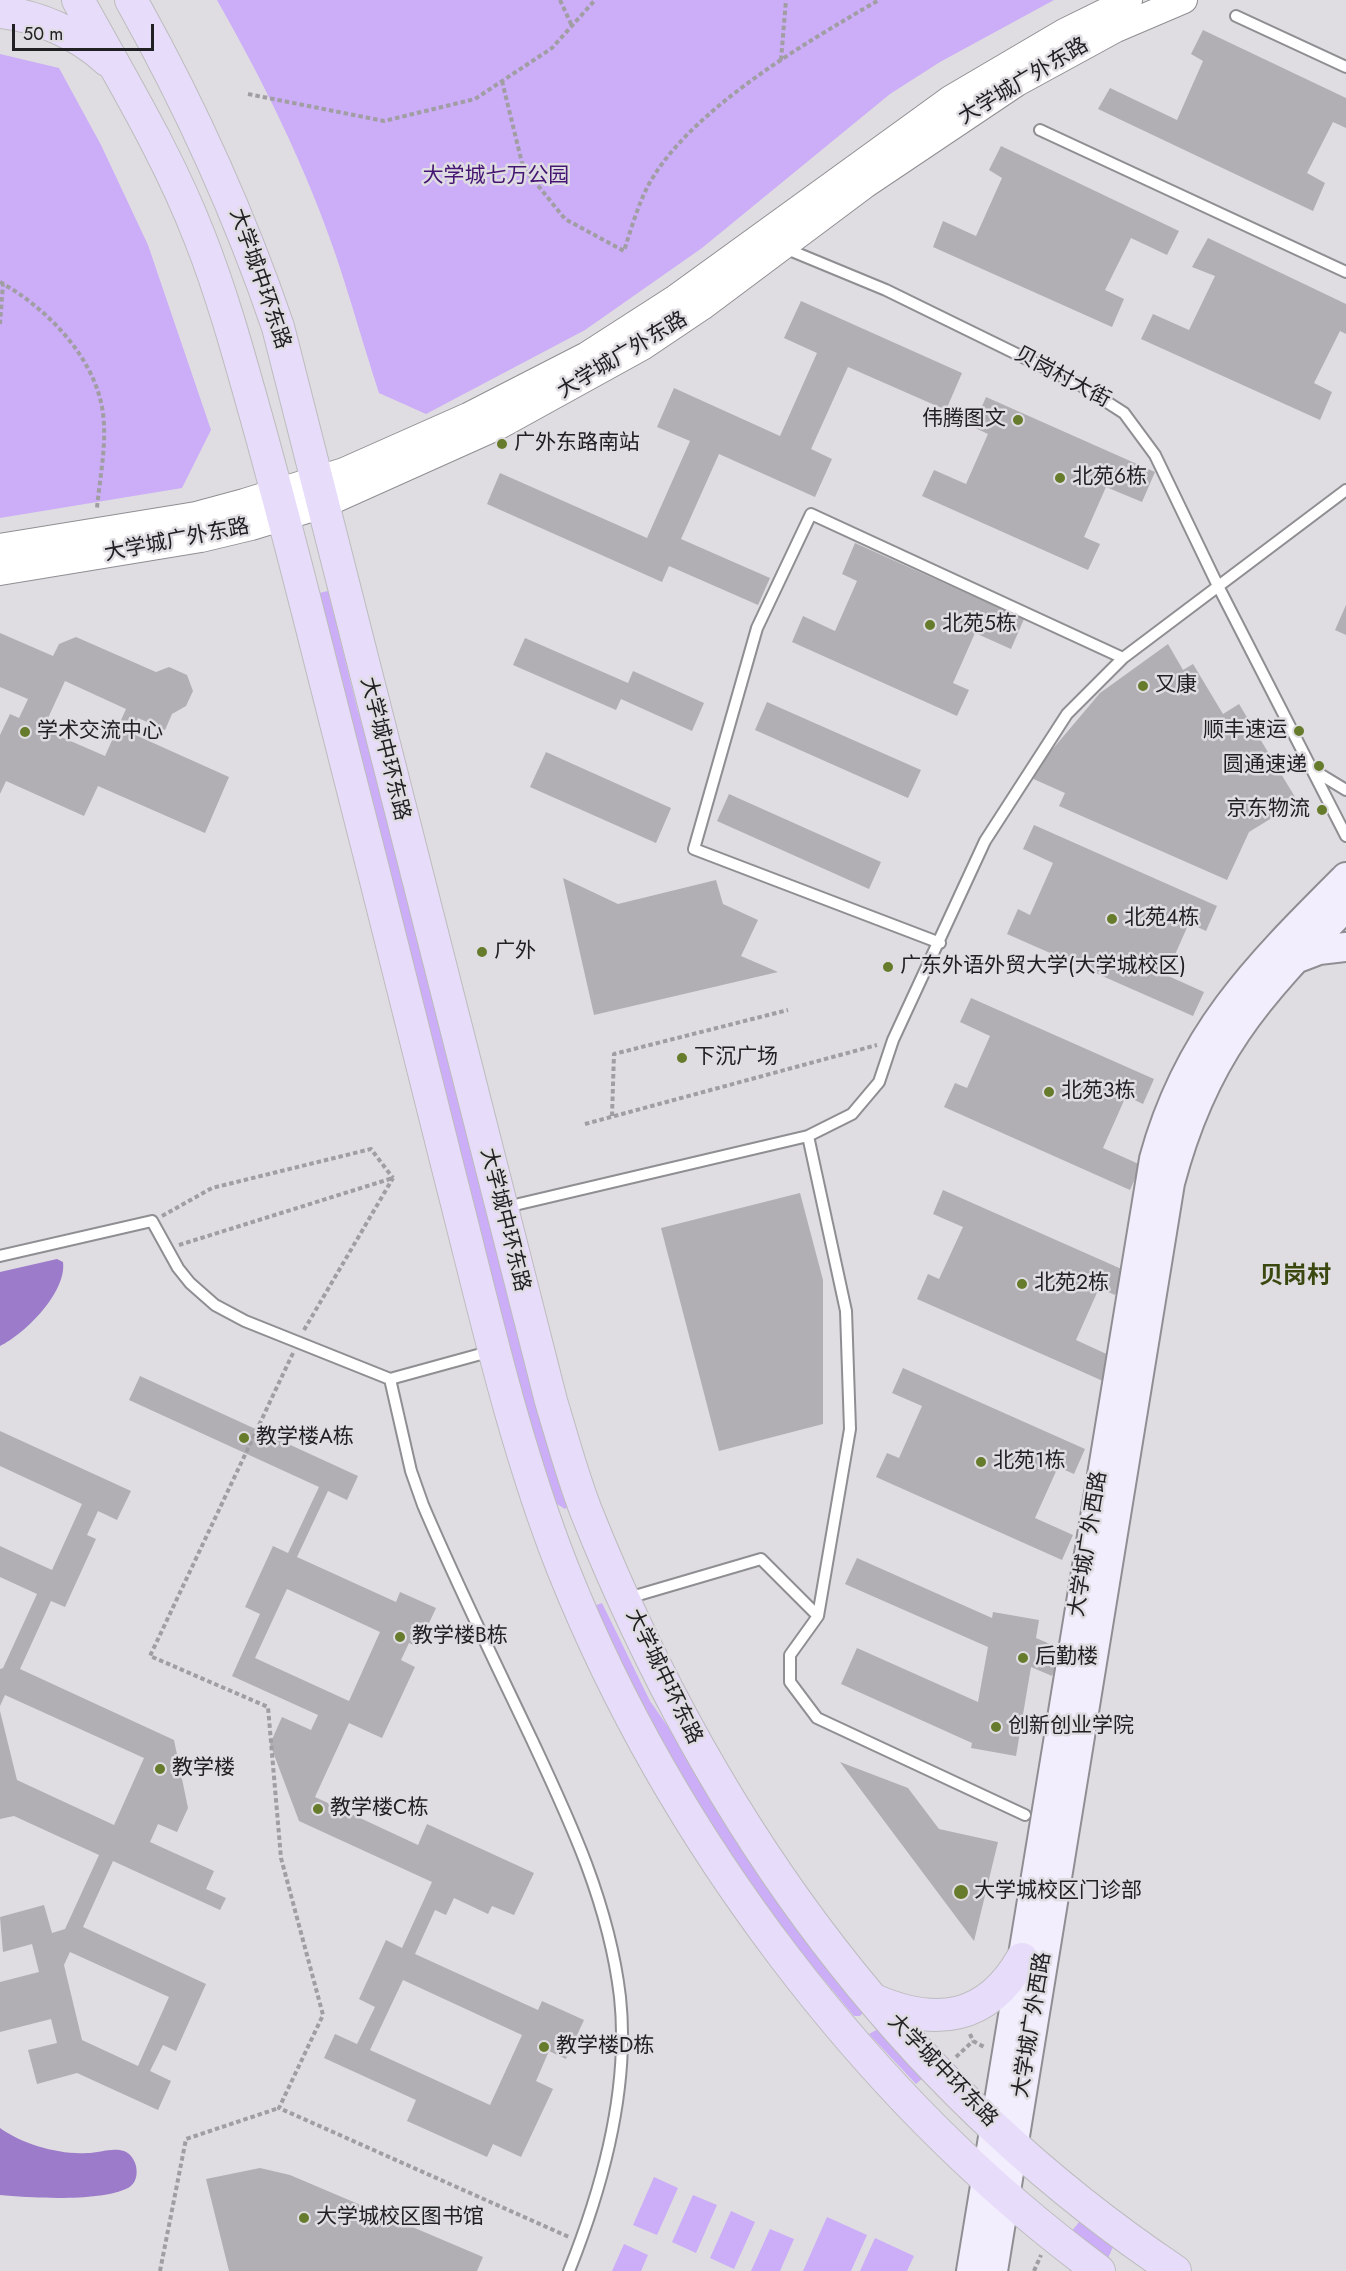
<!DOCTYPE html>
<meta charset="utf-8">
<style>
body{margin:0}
#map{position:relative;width:1346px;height:2271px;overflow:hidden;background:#dfdde1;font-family:Jost,sans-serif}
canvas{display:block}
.scale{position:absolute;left:12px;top:24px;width:142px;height:27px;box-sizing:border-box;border:3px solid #212022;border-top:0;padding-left:8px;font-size:18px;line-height:21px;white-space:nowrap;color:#212022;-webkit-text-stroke:4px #dfdde1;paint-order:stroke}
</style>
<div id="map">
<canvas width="1346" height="2271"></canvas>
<div class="scale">50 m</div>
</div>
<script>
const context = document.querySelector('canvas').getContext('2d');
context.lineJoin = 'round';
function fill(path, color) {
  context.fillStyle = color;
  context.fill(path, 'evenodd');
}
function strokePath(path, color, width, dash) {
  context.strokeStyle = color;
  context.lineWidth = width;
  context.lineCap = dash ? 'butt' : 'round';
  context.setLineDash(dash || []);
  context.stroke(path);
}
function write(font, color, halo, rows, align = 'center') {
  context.font = font + ' Jost,"Noto Sans SC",sans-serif';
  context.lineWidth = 5;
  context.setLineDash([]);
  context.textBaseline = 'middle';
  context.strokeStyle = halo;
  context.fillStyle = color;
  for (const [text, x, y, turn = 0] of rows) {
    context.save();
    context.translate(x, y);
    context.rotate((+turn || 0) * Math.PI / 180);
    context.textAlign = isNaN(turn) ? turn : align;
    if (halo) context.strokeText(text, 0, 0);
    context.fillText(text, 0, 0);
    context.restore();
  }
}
fill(new Path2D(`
 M 217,0 L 1054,0 L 940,62 L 890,94 L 702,248 L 585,330 L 426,414 L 379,393 C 364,347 351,300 335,253 C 305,165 263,81 217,0 Z
 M 0,54 L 59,68 L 101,145 L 148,245 L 211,430 L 182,488 L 0,518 Z
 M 328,591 L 357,708 L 390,819 L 568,1506 L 565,1509 L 557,1504 L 506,1353 L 315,594 Z
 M 602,1603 L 650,1701 L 865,2010 L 860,2016 L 854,2016 L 766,1910 L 675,1773 L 594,1606 Z
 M 878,2029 L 927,2074 L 916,2084 L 869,2034 Z
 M 654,2177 L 678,2188 L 657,2235 L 633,2225 Z
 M 693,2195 L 717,2205 L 696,2253 L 672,2242 Z
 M 731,2211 L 755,2222 L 734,2269 L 710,2258 Z
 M 827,2217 L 867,2235 L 851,2271 L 803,2271 Z
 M 1080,2221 L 1113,2247 L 1108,2258 L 1071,2232 Z
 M 770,2229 L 794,2239 L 780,2271 L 751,2271 Z
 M 875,2238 L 914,2256 L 907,2271 L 860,2271 Z
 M 624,2244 L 648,2255 L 641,2271 L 612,2271 Z`), '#cbadf8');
fill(new Path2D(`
 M 57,1259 L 63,1262 C 67,1292 25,1334 0,1346 L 0,1272 Z
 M 0,2128 C 22,2144 60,2155 87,2153 C 99,2153 112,2147 124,2151 C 138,2156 142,2181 128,2188 C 101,2202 31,2198 0,2195 Z`), '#9c7cca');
fill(new Path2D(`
 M 1203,30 L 1346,98 L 1346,128 L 1333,122 L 1307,173 L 1325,183 L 1313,211 L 1098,109 L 1110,88 L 1177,120 L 1203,61 L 1191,54 Z
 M 1001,146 L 1179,231 L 1167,255 L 1131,238 L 1105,290 L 1124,299 L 1112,327 L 933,247 L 943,221 L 976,236 L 1002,178 L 989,170 Z
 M 1208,238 L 1346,304 L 1346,334 L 1340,331 L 1314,383 L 1332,392 L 1320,420 L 1141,339 L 1153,314 L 1189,330 L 1215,276 L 1192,267 Z
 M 801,301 L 962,373 L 946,410 L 848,367 L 811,449 L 832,459 L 815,497 L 719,454 L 681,539 L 770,578 L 758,605 L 669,566 L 662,582 L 487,504 L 500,473 L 647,538 L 690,441 L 657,427 L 674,388 L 780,436 L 817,353 L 784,338 Z
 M 986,397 L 1155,472 L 1142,502 L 1106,487 L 1084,537 L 1100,544 L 1088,570 L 922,496 L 934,470 L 966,484 L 988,434 L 973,427 Z
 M 855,543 L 1024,619 L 1011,649 L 975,633 L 953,683 L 969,690 L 957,716 L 792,642 L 803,616 L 835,631 L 857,581 L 842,574 Z
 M 1346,605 L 1346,635 L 1335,630 Z
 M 0,633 L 53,656 L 59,644 L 76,637 L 156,672 L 169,667 L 187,675 L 193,691 L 186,706 L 172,714 L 165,730 L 138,718 L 131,733 L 229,777 L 205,833 L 98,786 L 84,816 L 6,781 L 0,794 L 0,735 L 10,714 L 19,718 L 28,699 L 0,687 ZM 65,681 L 126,709 L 105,756 L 43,729 Z
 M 525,638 L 628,683 L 633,671 L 704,703 L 692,731 L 621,699 L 616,710 L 513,665 Z
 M 1168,644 L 1183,670 L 1193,664 L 1223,714 L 1239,704 L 1298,802 L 1249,832 L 1227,880 L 1059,806 L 1065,793 L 1029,777 L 1100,693 Z
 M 767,702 L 921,770 L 908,798 L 755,730 Z
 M 546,752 L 671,808 L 656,843 L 530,787 Z
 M 729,794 L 881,862 L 869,889 L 717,821 Z
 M 1034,825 L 1217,906 L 1206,931 L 1189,923 L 1166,975 L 1204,992 L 1193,1016 L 1007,934 L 1018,909 L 1030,915 L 1053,863 L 1023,849 Z
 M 563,878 L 618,904 L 716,880 L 723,904 L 758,920 L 741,956 L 778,972 L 594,1015 Z
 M 971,998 L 1154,1079 L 1143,1104 L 1126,1096 L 1103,1148 L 1141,1165 L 1130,1190 L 944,1107 L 955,1083 L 967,1088 L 990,1036 L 960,1022 Z
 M 943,1190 L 1126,1271 L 1115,1295 L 1099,1288 L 1076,1340 L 1113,1357 L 1103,1381 L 917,1299 L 928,1274 L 939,1279 L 963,1227 L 933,1214 Z
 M 800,1193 L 823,1280 L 823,1424 L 719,1451 L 661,1228 Z
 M 903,1368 L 1085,1449 L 1074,1474 L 1058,1467 L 1035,1518 L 1073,1535 L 1062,1560 L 876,1477 L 887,1453 L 899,1458 L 922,1406 L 892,1393 Z
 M 140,1376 L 358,1476 L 347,1500 L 328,1491 L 297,1557 L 396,1602 L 400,1592 L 436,1608 L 418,1647 L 409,1643 L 401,1660 L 415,1667 L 382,1738 L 349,1723 L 315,1797 L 418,1845 L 427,1824 L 534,1873 L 514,1915 L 492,1906 L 488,1914 L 454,1898 L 446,1915 L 435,1910 L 415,1954 L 538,2010 L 542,2001 L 584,2020 L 566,2059 L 549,2051 L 536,2081 L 553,2089 L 521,2157 L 493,2144 L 487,2157 L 407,2121 L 416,2100 L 324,2058 L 335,2034 L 357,2044 L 375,2007 L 359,1999 L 386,1940 L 402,1948 L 432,1882 L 299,1821 L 270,1744 L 282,1717 L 311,1730 L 318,1715 L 232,1676 L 260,1614 L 245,1607 L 273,1546 L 288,1553 L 319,1487 L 129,1400 ZM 287,1589 L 380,1632 L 349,1701 L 255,1658 ZM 403,1980 L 522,2035 L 490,2105 L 370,2050 Z
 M 0,1431 L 131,1491 L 117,1520 L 98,1511 L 87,1535 L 96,1539 L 65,1607 L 51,1601 L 20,1669 L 174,1740 L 188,1808 L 177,1832 L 158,1824 L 150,1842 L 214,1871 L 206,1889 L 226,1898 L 220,1910 L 113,1861 L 83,1927 L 206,1984 L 176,2051 L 163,2045 L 150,2071 L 171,2081 L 158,2110 L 77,2073 L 37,2084 L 28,2050 L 57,2043 L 51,2019 L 0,2032 L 0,1982 L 39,1972 L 32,1944 L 3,1952 L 0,1917 L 44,1905 L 52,1933 L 65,1929 L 99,1855 L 14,1816 L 0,1819 L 0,1711 L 17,1780 L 114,1825 L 144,1758 L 5,1695 L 0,1706 L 0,1669 L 3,1668 L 37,1594 L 0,1577 L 0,1546 L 52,1570 L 82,1504 L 0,1466 ZM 70,1952 L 169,1997 L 138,2066 L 82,2040 L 64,1965 Z
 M 857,1558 L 992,1618 L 993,1612 L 1039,1620 L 1036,1638 L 1064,1650 L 1052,1676 L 1031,1667 L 1016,1756 L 971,1748 L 972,1743 L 841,1684 L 857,1648 L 978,1702 L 988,1647 L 845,1584 Z
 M 840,1762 L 908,1788 L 939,1829 L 998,1842 L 974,1941 Z
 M 260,2168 L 290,2175 L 483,2257 L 477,2271 L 229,2271 L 206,2179 Z`), '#b1afb3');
const service = new Path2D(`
 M 1236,16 L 1346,67
 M 1040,130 L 1346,272
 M 782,247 L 886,290 L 1082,386 L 1124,413 L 1155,455 L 1218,586 L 1346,836
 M 1313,770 L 1346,790
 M 940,943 L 694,849 L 757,628 L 811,514 L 1123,658
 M 519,1204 L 808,1136 L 852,1114 L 879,1082 L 893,1040 L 985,841 L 1067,714 L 1123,658 L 1346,490
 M 0,1256 L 152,1221 L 178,1268 L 190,1283 L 215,1305 L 245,1321 L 390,1379 L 492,1351
 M 390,1379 L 411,1471 L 423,1505 C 457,1585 495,1662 532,1740 C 571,1823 609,1904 620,1997 C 630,2089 603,2186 569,2271
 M 628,1598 L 761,1559 L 818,1616 L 850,1429 L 846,1311 L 808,1136
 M 818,1616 L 790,1655 L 790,1682 L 817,1718 L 1025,1815`);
const tertiary = new Path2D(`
 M 0,547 L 196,515 L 244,502 L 344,471 L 468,416 L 587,355 L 674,299 L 950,99 L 1064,32 L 1129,0
 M 0,572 L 201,539 L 251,527 L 323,505 L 499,426 L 644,346 L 702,307 L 865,185 L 1017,83 L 1116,29 L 1184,0`);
const secondary = new Path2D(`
 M 1298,958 L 1319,950 L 1346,947
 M 971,2271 L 1154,1159 C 1188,1034 1257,966 1346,877
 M 993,2271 L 1170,1183 C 1203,1057 1256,997 1346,907`);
const primary = new Path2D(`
 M 78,0 C 121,78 168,155 200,238 C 222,294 238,352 254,409 C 276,487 296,565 316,644 C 361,821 406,999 450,1176 C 484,1308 513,1442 563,1569 C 670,1837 866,2099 1099,2271
 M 131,0 C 190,105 239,213 278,327 L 551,1401 C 562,1437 572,1475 586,1511 C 709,1819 896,2084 1175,2271
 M 0,12 C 38,16 79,34 107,60
 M 874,2000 C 936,2027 987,2020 1022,1959`);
strokePath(service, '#8f8e92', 14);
strokePath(tertiary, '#8f8e92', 28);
strokePath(secondary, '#8f8e92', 32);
strokePath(primary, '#bcbcbd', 34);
strokePath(new Path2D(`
 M 560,0 L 572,26
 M 781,60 L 786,0
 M 502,81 L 523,167 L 565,219 L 624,251 C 630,232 636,212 644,194 C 680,115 805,43 879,0
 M 248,94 L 384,121 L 475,99 L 552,48 L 595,0
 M 0,282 C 45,307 92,354 102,407 C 108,440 100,475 97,508
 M 0,324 L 3,284
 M 612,1116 L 614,1054 L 788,1010
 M 585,1124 L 877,1045
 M 162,1216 L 212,1188 L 371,1149 L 393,1178
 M 179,1245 L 393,1178
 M 304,1330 L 393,1178
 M 293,1353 L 150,1656 L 268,1707 L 281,1858 L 323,2015 L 279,2108 L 569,2237
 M 970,2034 L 973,2041 L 986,2048
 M 956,2057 L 973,2041
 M 160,2271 L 186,2139 L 279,2108
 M 1034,2271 L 1041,2255`), '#a09ea2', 4, [4.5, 3]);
strokePath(service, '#fff', 10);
strokePath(tertiary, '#fff', 26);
strokePath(secondary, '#f3eefd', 28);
strokePath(primary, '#e8dcfb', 32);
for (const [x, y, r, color] of [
 [1018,420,6,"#667b2b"],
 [502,444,6,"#667b2b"],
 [1060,478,6,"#667b2b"],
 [930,625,6,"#667b2b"],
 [1143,686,6,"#667b2b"],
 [1299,731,6,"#667b2b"],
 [25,732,6,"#667b2b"],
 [1319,766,6,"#667b2b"],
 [1322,810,6,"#667b2b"],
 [1112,919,6,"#667b2b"],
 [482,952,6,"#667b2b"],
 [888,967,6,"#667b2b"],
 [682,1058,6,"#667b2b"],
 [1049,1092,6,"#667b2b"],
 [1022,1284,6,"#667b2b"],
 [244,1438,6,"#667b2b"],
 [981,1462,6,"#667b2b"],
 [400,1637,6,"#667b2b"],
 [1023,1658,6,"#667b2b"],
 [996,1727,6,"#667b2b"],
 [160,1769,6,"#667b2b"],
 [318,1809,6,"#667b2b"],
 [961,1892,8,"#667b2b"],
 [544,2047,6,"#667b2b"],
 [304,2218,6,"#667b2b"]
]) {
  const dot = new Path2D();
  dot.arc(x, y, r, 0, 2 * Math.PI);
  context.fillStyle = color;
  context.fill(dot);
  strokePath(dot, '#dfdde1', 2);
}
write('21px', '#212022', '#dfdde1', [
 ["大学城广外东路",1024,82,-31],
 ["大学城中环东路",259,279,71],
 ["大学城广外东路",623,356,-31],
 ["贝岗村大街",1062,378,28],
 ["大学城广外东路",177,541,-11],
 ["大学城中环东路",384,749,76],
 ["大学城中环东路",504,1220,76],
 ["大学城广外西路",1089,1544,-81],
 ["大学城中环东路",663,1677,64],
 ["大学城广外西路",1033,2025,-81],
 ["大学城中环东路",942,2071,46]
]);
write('21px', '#451573', '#dfdde1', [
 ["大学城七万公园",496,177]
]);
write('21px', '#212022', '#dfdde1', [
 ["伟腾图文",1006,420,"right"],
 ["广外东路南站",514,444],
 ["北苑6栋",1072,478],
 ["北苑5栋",942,625],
 ["又康",1155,686],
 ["顺丰速运",1287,731,"right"],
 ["学术交流中心",37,732],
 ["圆通速递",1307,766,"right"],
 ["京东物流",1310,810,"right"],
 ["北苑4栋",1124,919],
 ["广外",494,952],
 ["广东外语外贸大学(大学城校区)",900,967],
 ["下沉广场",694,1058],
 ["北苑3栋",1061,1092],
 ["北苑2栋",1034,1284],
 ["教学楼A栋",256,1438],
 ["北苑1栋",993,1462],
 ["教学楼B栋",412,1637],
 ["后勤楼",1035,1658],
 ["创新创业学院",1008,1727],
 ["教学楼",172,1769],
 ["教学楼C栋",330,1809],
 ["大学城校区门诊部",974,1892],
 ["教学楼D栋",556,2047],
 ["大学城校区图书馆",316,2218]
], 'left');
write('bold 24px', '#3a4810', '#dfdde1', [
 ["贝岗村",1295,1277]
]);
</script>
